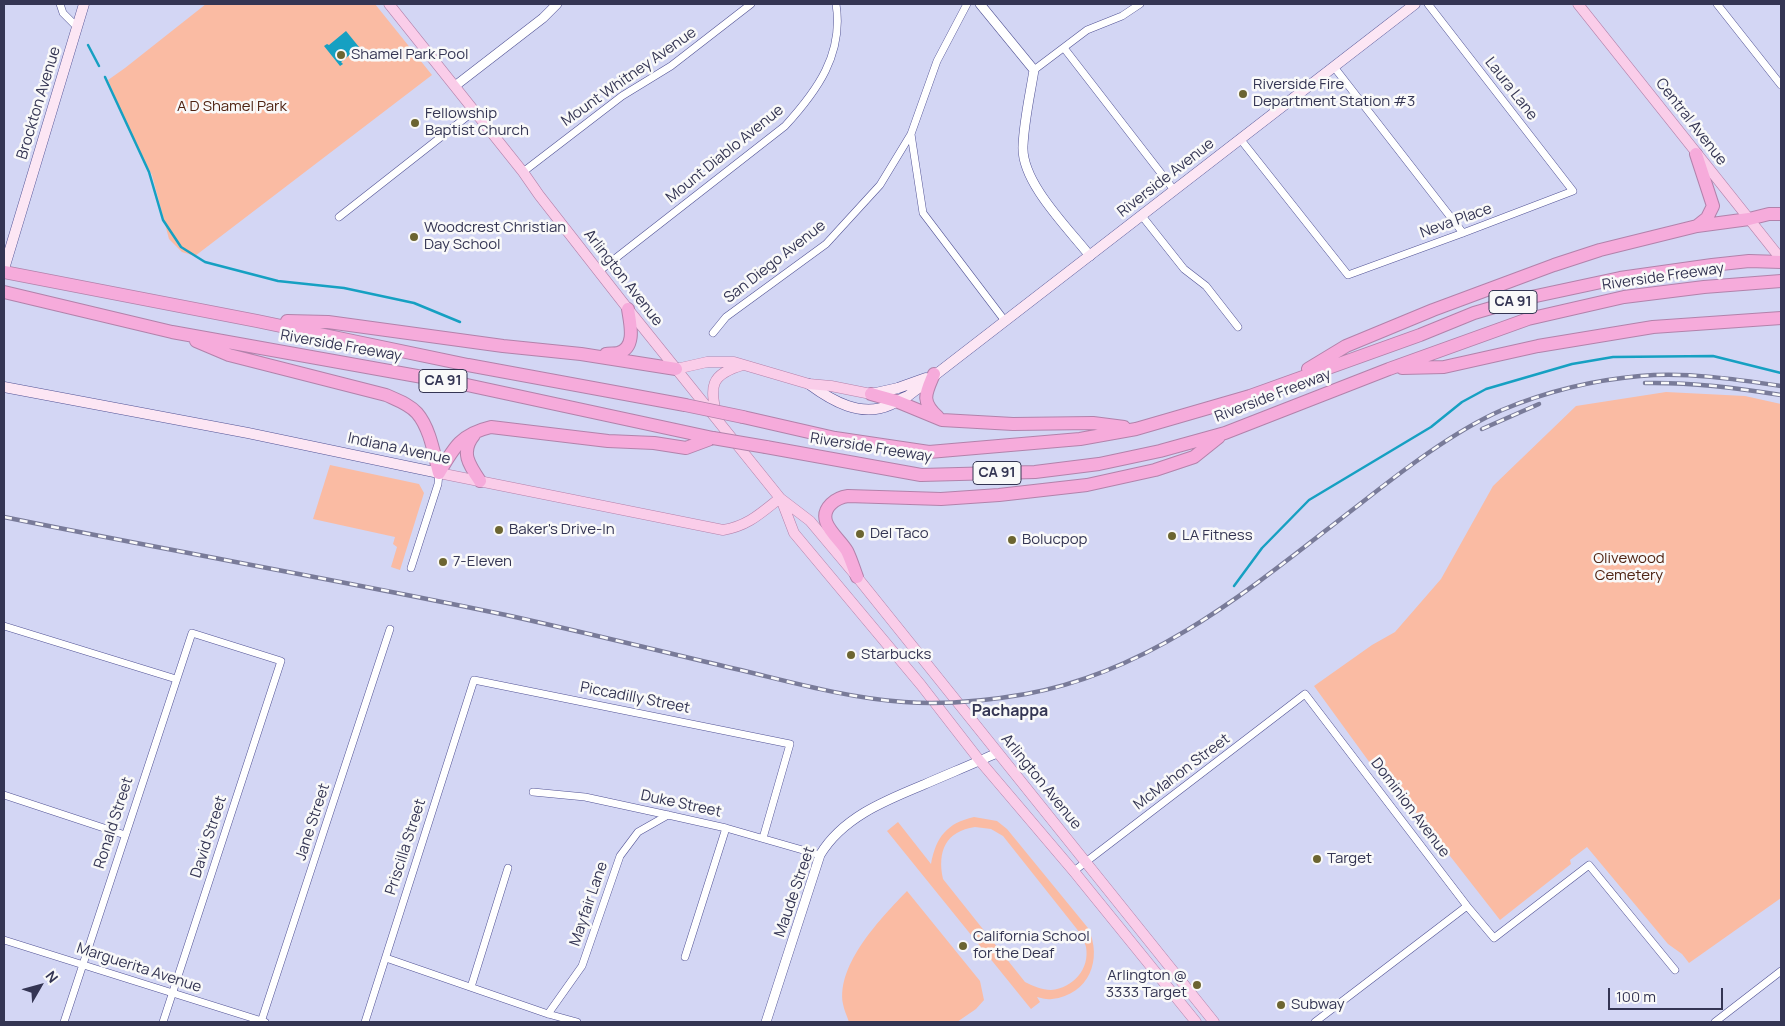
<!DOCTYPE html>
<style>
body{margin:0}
#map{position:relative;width:1785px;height:1026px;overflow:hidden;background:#d3d6f4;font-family:Manrope,sans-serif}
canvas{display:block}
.frame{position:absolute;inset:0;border:5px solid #343553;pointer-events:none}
.north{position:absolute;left:15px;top:961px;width:50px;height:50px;-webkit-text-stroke:4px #f9f9f9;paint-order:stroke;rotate:52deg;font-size:14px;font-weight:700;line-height:20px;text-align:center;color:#343553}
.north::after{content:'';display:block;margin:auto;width:18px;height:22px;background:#343553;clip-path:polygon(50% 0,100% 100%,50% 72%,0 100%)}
.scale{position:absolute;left:1608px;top:988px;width:115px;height:22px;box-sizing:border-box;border:2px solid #343553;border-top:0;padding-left:6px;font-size:15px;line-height:18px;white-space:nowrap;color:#343553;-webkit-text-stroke:4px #f9f9f9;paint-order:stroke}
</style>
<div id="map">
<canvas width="1785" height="1026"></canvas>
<div class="frame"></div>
<div class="north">N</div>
<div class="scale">100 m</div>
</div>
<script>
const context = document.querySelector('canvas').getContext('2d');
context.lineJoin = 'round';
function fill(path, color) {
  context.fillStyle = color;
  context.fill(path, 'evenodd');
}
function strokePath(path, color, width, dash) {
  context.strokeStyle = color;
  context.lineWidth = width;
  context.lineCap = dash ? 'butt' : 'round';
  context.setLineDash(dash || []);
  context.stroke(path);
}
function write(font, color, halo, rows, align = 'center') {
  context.font = font + ' Manrope,sans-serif';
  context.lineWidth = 5;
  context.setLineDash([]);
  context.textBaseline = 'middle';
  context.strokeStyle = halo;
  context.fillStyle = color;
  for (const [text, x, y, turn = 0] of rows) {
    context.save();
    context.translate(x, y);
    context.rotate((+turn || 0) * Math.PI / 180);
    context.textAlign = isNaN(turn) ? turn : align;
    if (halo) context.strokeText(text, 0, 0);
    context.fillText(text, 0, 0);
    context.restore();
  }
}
fill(new Path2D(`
 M 206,4 L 375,4 L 432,75 L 195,256 L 182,252 L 169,239 L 152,175 L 129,130 L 108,80 L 125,68 Z
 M 1666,392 L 1745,396 L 1781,404 L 1781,898 L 1689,963 L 1682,954 L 1668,944 L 1587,847 L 1570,860 L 1571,864 L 1500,920 L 1375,760 L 1370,763 L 1314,686 L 1372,645 L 1395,632 L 1441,579 L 1493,486 L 1576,406 Z
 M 330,465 L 419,484 L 424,493 L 400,570 L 391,567 L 397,547 L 393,544 L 395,537 L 313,519 Z
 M 974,817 L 997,821 L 1007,829 L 1088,928 C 1103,959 1089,995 1052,999 C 1047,1000 1042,998 1037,997 L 1040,1002 L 1031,1009 L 887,831 L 898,822 L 931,864 C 936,837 947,823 974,817 ZM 975,827 L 991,829 L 1003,836 L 1080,933 C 1082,938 1085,942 1086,947 C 1090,969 1073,988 1051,990 C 1042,990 1033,986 1025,982 L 943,879 C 937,851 946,831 975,827 Z
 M 907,891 L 980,981 L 984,1000 L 976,1009 L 957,1022 L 849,1022 C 847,1016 844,1010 843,1004 C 836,964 882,917 907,891 Z`), '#fabba3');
fill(new Path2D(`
 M 346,31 L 359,47 L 341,62 L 343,64 L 340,66 L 324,46 L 327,44 L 329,45 Z`), '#16a0c2');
strokePath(new Path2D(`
 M 88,45 L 99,66
 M 105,77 L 149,172 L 163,220 L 181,247 L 205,262 L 278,281 L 344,288 L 414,303 L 460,322
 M 1234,586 L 1262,548 L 1309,500 L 1431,427 L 1462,402 L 1486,389 L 1572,364 L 1613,357 L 1713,356 L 1781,373`), '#16a0c2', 2.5);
const minor = new Path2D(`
 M 60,4 L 63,13 L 77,27
 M 1717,4 L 1781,85
 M 1064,48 L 1174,190
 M 1334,67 L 1463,233
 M 1034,70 L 1087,30 L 1122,16 L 1140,4
 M 911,134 L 923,213 L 1005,321
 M 1241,140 L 1348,275 L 1463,233 L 1573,191 L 1428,4
 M 523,172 L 622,96 L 671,66 L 751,4
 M 1142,216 L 1184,269 L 1206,286 L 1238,327
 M 339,217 L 474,111
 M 598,272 L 785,126 C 817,91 844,54 836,4
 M 713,333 L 726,317 L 826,244 L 880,185 L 911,134 L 937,61 L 967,4
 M 411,568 L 438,484 L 439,473
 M 4,626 L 176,679
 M 533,792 L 585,797 L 668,815 L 726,828 L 820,855
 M 4,795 L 125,835
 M 1074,871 L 1305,694 L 1467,906 L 1494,938 L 1589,865 L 1675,970
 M 4,940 L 265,1022
 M 685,957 L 726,828
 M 386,958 L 548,1014 L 577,1022
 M 471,987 L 508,868
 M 548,1014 L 582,966 L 620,856 L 638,832 L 668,815
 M 64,1022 L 192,633 L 281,661 L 163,1022
 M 261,1022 L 390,629
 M 365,1022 L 474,680 L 790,744 L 763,838
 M 1315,1022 L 1467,906
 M 1715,1022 L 1781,971`);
const tertiary = new Path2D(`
 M 980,4 L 1034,70 C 1030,95 1024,121 1023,146 C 1021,182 1068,228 1090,256
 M 455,86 L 543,18 L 557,4
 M 766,1022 L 820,855 C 842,818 884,801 923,785 C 948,774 973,764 997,753`);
const secondary = new Path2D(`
 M 4,269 L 84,4
 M 809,384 C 832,401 861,418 890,405 C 896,402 902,398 908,396 L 1415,4
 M 4,387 L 248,433 L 439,473
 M 871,394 L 898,388 L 926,378`);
const primary = new Path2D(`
 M 389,4 L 523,172 L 539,195 L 628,309 L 780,498 L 810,521 L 857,577 L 1214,1022
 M 1578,4 L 1781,259
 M 676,369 L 707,362 L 734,362 L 809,384 L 831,386 L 871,394
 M 717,418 C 710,386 709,375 743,365
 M 439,473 L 723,530 C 748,526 761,513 780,498
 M 781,499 L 794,533 L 921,685 L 980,761 L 1076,874 L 1196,1022`);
const motorway = new Path2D(`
 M 1696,154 L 1713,206 L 1707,218 L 1697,226
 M 4,272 L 257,321 L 468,365 L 685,405
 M 4,292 L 172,332 L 467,385 L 713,438
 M 287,321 L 328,322 L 503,346 L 581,354 L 676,369
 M 196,341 L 229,355 L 386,395 C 397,400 409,404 417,413 C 430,428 434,454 439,473
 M 606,354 C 609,353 615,354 618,353 C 637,348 630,323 628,309
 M 1402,368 L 1444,367 L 1538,346 L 1653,327 L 1781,318
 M 1308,369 L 1346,346 L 1433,310 L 1554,265 L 1600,250 L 1697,226 L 1749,219 L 1769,214 L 1781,214
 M 934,374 C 926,393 920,401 938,417
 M 871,394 L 896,401 L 942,420 L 1013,424 L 1093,423 L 1124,427
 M 743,417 L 835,438 L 929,452 L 1080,439 L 1136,429 L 1250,396 L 1420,335 L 1474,313 L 1522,299 L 1620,278 L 1712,265 L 1749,261 L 1781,262
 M 474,435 C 460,452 469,465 480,481
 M 766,447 L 921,475 L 1035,472 L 1099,464 L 1160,451 L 1225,433 L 1389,369 L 1528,319 L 1624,297 L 1704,287 L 1781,281
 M 439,473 C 454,447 461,434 491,427 L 608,441 L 654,443 L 686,448 L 713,438
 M 857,577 C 854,569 851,559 847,551 C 839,537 814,521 831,504 C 836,499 841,497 848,496 L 941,499 L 999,495 L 1087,485 L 1155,470 L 1194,457 L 1219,437`);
strokePath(minor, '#525395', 8);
strokePath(tertiary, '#525395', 10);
strokePath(secondary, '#525395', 11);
strokePath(primary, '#b282ab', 11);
strokePath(motorway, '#b282ab', 14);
strokePath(minor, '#fff', 7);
strokePath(tertiary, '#fff', 9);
strokePath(secondary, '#fce6f4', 10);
strokePath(primary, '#facde9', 10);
strokePath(motorway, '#f6abdb', 12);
const rail = new Path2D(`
 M 1645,383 C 1691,382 1736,388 1781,395
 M 1482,429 L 1539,404
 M 4,517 C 171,551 339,580 506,615 C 583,632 660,651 736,669 C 791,682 847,698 904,702 C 944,705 986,701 1026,694 C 1158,670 1257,583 1360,504 C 1402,471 1454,431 1502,410 C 1545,392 1594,380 1640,376 C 1687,372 1735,379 1781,386`);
strokePath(rail, '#797b99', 4.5);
strokePath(rail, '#f9f9f9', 2.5, [8]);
const motorwayBridge = new Path2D(`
 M 685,405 L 743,417
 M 713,438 L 766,447`);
strokePath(motorwayBridge, '#b282ab', 14, []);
strokePath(motorwayBridge, '#f6abdb', 12);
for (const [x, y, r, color] of [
 [341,55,5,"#6c6531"],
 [1243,94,5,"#6c6531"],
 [415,123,5,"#6c6531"],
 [414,237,5,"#6c6531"],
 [499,530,5,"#6c6531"],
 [860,534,5,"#6c6531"],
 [1172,536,5,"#6c6531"],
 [1012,540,5,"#6c6531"],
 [443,562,5,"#6c6531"],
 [851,655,5,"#6c6531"],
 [1317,859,5,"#6c6531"],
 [963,946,5,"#6c6531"],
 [1197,985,5,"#6c6531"],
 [1281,1005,5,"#6c6531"]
]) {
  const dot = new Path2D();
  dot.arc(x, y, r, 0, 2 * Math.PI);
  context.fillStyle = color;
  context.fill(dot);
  strokePath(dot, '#f9f9f9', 2);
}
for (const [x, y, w] of [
 [1513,302,48],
 [443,381,48],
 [997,473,48]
]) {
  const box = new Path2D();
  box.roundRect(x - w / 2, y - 11.5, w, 23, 4);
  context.fillStyle = '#f9f9f9';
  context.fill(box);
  strokePath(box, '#343553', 1);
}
write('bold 14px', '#343553', null, [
 ["CA 91",1513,302],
 ["CA 91",443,381],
 ["CA 91",997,473]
]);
write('15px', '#343553', '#f9f9f9', [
 ["Shamel Park Pool",351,55],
 ["Riverside Fire",1253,85],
 ["Department Station #3",1253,102],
 ["Fellowship",425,114],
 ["Baptist Church",425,131],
 ["Woodcrest Christian",424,228],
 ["Day School",424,245],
 ["Baker's Drive-In",509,530],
 ["Del Taco",870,534],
 ["LA Fitness",1182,536],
 ["Bolucpop",1022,540],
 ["7-Eleven",453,562],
 ["Starbucks",861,655],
 ["Target",1327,859],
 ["California School",973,937],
 ["for the Deaf",973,954],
 ["Arlington @",1187,976,"right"],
 ["3333 Target",1187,993,"right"],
 ["Subway",1291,1005]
], 'left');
write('15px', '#343553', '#f9f9f9', [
 ["Mount Whitney Avenue",629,77,-35],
 ["Laura Lane",1511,89,52],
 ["Brockton Avenue",39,103,-73],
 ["Central Avenue",1691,122,52],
 ["Mount Diablo Avenue",725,154,-39],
 ["Riverside Avenue",1166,178,-38],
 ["Neva Place",1456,221,-20],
 ["San Diego Avenue",775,262,-38],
 ["Riverside Freeway",1663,277,-8],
 ["Arlington Avenue",623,278,52],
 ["Riverside Freeway",341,346,10],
 ["Riverside Freeway",1273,396,-21],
 ["Riverside Freeway",871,448,9],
 ["Indiana Avenue",399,449,12],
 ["Piccadilly Street",635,698,11],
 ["McMahon Street",1182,772,-37],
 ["Arlington Avenue",1041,782,51],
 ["Duke Street",681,804,12],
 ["Dominion Avenue",1410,808,53],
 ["Jane Street",313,822,-72],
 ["Ronald Street",114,823,-72],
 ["David Street",209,837,-72],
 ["Priscilla Street",406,847,-72],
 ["Maude Street",795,892,-71],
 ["Mayfair Lane",589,904,-71],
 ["Marguerita Avenue",139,968,18]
]);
write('15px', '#4f2413', '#f9f9f9', [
 ["A D Shamel Park",232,107],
 ["Olivewood",1629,559],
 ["Cemetery",1629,576]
]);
write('bold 16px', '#343553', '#f9f9f9', [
 ["Pachappa",1010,712]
]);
</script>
